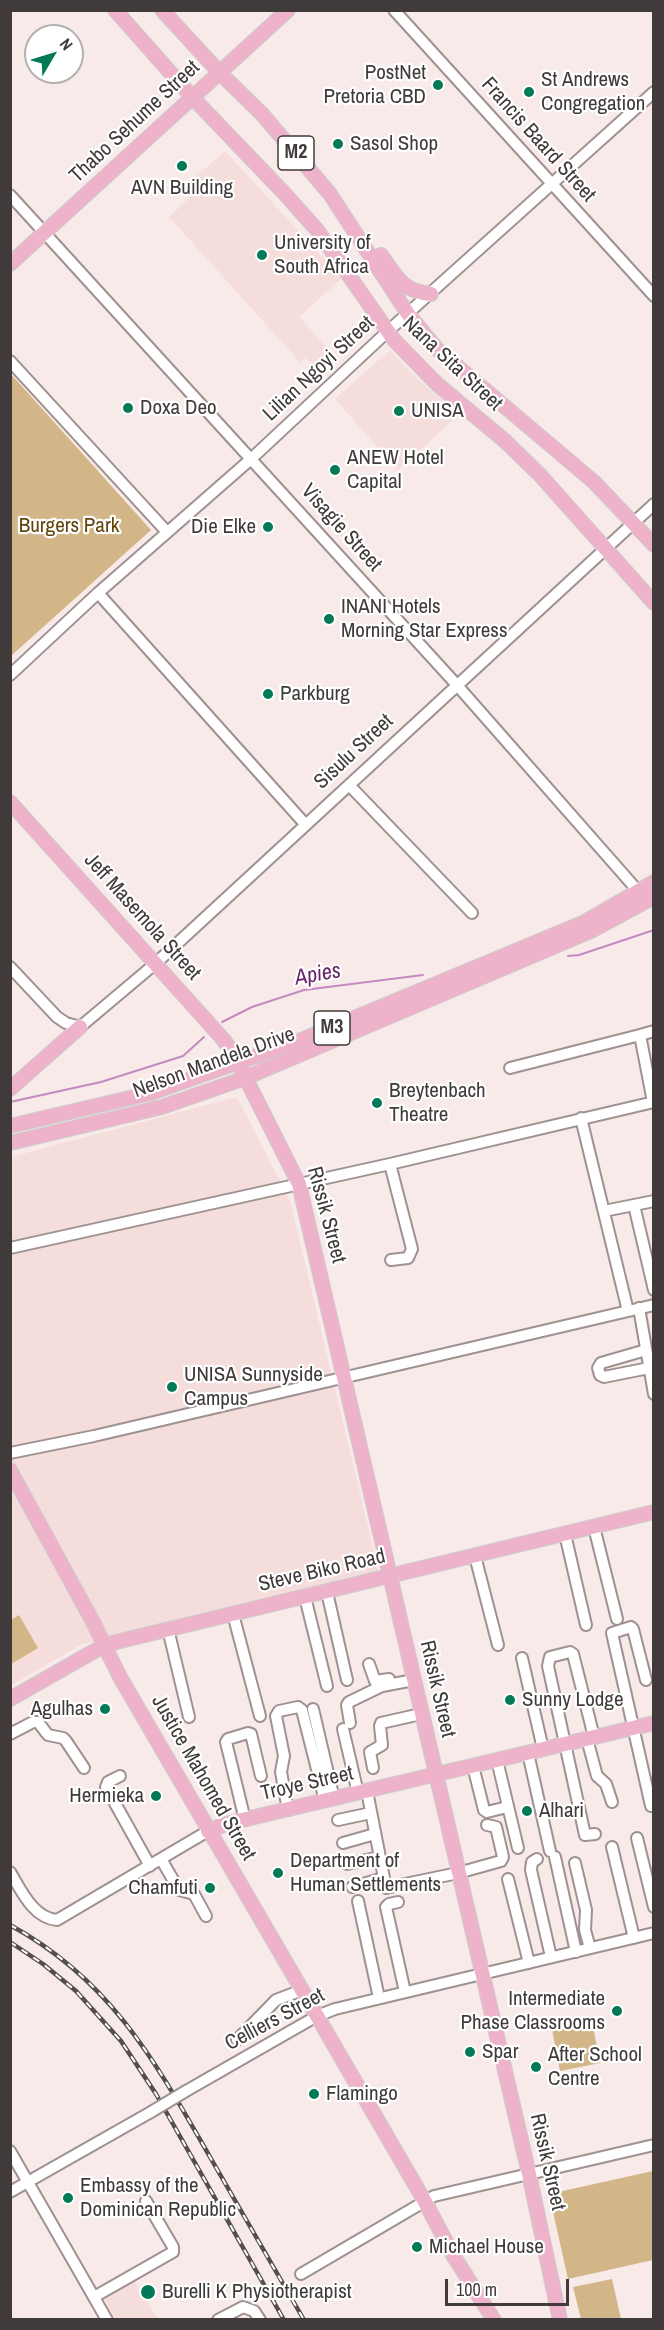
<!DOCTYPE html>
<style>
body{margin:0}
#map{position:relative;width:664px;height:2330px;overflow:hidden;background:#f8eae8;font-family:"Archivo Narrow",sans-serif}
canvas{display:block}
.frame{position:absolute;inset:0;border:12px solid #403b3a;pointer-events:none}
.north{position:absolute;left:24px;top:24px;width:60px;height:60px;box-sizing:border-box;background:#fff;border:2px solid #b3b1b0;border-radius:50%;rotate:52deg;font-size:16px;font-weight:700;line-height:24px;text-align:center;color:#403b3a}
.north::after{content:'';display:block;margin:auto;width:21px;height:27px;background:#037a57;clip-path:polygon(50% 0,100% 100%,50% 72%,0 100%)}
.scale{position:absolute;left:445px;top:2279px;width:124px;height:27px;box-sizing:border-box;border:3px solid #403b3a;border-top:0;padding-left:8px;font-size:18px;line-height:21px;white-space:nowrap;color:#403b3a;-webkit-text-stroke:4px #fff;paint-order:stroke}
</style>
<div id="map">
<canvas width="664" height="2330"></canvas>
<div class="frame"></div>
<div class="north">N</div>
<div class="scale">100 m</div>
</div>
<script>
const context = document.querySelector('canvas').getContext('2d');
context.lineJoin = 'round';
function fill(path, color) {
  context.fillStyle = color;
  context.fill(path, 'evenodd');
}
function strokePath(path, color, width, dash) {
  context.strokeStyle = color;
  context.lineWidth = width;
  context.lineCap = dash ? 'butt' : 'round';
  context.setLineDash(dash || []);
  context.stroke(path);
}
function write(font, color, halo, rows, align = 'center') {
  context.font = font + ' "Archivo Narrow",sans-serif';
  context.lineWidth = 4.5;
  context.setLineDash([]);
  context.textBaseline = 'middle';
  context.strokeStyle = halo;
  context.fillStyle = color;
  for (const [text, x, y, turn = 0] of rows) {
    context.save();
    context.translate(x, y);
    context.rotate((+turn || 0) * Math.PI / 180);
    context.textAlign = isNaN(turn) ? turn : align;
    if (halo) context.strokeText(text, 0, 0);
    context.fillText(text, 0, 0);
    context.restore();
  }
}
fill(new Path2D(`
 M 225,151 L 327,262 L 325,263 L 332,272 L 334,271 L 341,279 L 299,317 L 337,358 L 319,371 L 306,358 L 300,362 L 169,217 L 189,198 L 192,180 Z
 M 390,350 L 417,379 L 447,404 L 456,417 L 398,470 L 335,399 Z
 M 237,1097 L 290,1201 L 379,1573 L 82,1644 L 11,1685 L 11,1157 Z
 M 134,2279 L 158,2319 L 116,2319 L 103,2297 Z`), '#f4dddb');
fill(new Path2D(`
 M 10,373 L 151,530 L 11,656 L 10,656 Z
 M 19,1615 L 38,1648 L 11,1664 L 11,1620 Z
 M 591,2016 L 600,2063 L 560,2071 L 551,2024 Z
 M 653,2171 L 653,2260 L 568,2279 L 549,2194 Z
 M 612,2279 L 621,2319 L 581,2319 L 573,2287 Z`), '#d2b687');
strokePath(new Path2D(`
 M 568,956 L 579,955 L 654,930
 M 222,1022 L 252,1007 L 304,990 L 423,975
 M 10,1102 L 101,1082 L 183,1056 L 204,1037`), '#c38ac1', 2);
const minor = new Path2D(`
 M 394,10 L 654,296
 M 10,195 L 456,684 L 638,891
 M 10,361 L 167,532
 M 98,593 L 305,824
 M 10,675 L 98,593 L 251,459 L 387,332 L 654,92
 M 349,785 L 472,913
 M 10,967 L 57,1017 L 66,1023 L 80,1027 L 156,963 L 654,504
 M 640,1035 L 654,1031
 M 510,1068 L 640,1035 L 653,1102
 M 581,1118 L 628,1311
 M 390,1164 L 412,1249 L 408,1258 L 391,1260
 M 634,1205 L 654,1290
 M 604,1211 L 654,1201
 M 10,1248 L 390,1164 L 654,1102
 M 639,1308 L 654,1394
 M 646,1350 L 601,1363 L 598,1368 L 600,1375 L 604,1377 L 649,1368
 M 10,1453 L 94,1436 L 654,1305
 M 594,1527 L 617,1619
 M 565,1534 L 586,1625
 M 475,1556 L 498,1645
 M 327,1592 L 347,1680
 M 305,1597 L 327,1686
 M 233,1614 L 260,1716
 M 168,1629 L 189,1717
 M 522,1658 L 543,1749
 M 369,1664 L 375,1681 L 389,1679
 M 646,1680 L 633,1629 L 631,1627 L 612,1633 L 651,1806
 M 313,1709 L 334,1799
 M 350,1723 L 347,1705 L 349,1702 L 382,1686 L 414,1680
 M 343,1729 L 358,1793
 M 10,1734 L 33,1722 L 38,1722 L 48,1735 L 63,1738 L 66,1741 L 84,1768
 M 594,1737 L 573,1654 L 570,1652 L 550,1657 L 548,1666 L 585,1835 L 595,1834
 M 587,1739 L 597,1776 L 606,1784 L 612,1802
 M 528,1753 L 550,1851
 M 497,1760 L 518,1848
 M 473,1766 L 484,1810 L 487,1812 L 503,1808
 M 373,1768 L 370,1752 L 382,1745 L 380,1726 L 381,1723 L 421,1714
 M 120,1776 L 108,1782 L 106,1787 L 150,1866
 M 288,1810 L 281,1772 L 284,1756 L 276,1716 L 279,1711 L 298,1707 L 302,1710 L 325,1801
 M 245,1820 L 226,1742 L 228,1739 L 248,1733 L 251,1734 L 261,1776
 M 338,1820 L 371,1813
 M 637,1838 L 654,1907
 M 343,1843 L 375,1834
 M 612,1847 L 634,1938
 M 555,1857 L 576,1952
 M 161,1859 L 179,1890 L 194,1894 L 206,1916
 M 537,1859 L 532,1862 L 531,1870 L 551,1957
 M 575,1863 L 586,1910 L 585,1930 L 590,1948
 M 347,1864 L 380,1857
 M 10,1872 C 21,1890 33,1918 57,1920 L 208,1831
 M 508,1879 L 529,1963
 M 352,1887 L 384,1878 L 367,1791
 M 386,1888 L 458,1873 L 501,1861 L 503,1857 L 496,1827 L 487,1825
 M 358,1901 L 379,1998
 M 398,1902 L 389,1904 L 386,1907 L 405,1992
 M 237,2040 L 276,2000 L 302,1990
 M 186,2091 L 317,2016 L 335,2009 L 654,1933
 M 10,2151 L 107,2320
 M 10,2192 L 151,2112
 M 301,2274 L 434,2196 L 654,2145
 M 94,2297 L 173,2252 L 173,2247 L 146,2201
 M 218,2320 L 243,2307 L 254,2311 L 260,2320`);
const major = new Path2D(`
 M 115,10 L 193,98 L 284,193 L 317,230 L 394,340 L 437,384 L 505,441 L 540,475 L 654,603
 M 162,10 L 220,73 L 262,114 L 330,194 L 408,314 L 438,350 L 594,482 L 654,545
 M 381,255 C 397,277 402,291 431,294
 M 10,264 L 288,10
 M 10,802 L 222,1038 L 232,1051 L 299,1184 L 529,2174 L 560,2320
 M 10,1089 L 80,1027
 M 10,1126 L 151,1093 L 304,1039 L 583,923 L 654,882
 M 10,1143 L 162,1107 L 245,1078 L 591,931 L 654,897
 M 10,1470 L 93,1622 L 120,1677 L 424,2200 L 453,2255 L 494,2320
 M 10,1699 L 105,1645 L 116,1642 L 654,1512
 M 208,1831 L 229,1823 L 654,1723`);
strokePath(minor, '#9e9190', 14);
strokePath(major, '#cdcccc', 16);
strokePath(minor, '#fff', 10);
strokePath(major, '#eeb3ca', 14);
const rail = new Path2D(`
 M 10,1925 C 111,1980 155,2061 210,2157 C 241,2211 272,2265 304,2320
 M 10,1942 L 43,1964 L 76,1991 L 121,2041 L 156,2094 L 284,2320`);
strokePath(rail, '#544e4d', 4.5);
strokePath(rail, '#fff', 2, [7]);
const minorBridge = new Path2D(`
 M 151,2112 L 186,2091`);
strokePath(minorBridge, '#9e9190', 14, []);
strokePath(minorBridge, '#fff', 10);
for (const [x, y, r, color] of [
 [438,85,6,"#037a57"],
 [529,92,6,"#037a57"],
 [338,144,6,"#037a57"],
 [182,166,6,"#037a57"],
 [262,255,6,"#037a57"],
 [128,408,6,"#037a57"],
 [399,411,6,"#037a57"],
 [335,470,6,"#037a57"],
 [268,527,6,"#037a57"],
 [329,619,6,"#037a57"],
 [268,694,6,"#037a57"],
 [377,1103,6,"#037a57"],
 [172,1387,6,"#037a57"],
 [510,1700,6,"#037a57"],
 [105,1709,6,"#037a57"],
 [156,1796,6,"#037a57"],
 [527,1811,6,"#037a57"],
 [278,1873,6,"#037a57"],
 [210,1888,6,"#037a57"],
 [617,2011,6,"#037a57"],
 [470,2052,6,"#037a57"],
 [536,2067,6,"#037a57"],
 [314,2094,6,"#037a57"],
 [68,2198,6,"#037a57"],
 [417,2247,6,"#037a57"],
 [148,2292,8,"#037a57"]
]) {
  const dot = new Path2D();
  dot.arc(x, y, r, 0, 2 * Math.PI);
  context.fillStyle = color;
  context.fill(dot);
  strokePath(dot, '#fff', 2);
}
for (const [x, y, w] of [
 [296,153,36],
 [332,1028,36]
]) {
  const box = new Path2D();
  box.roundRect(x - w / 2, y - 17, w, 34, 4.5);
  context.fillStyle = '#fff';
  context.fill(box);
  strokePath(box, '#403b3a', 1.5);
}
write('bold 20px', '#403b3a', null, [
 ["M2",296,153],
 ["M3",332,1028]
]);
write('21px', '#403b3a', '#fff', [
 ["PostNet",426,73,"right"],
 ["Pretoria CBD",426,97,"right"],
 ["St Andrews",541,80],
 ["Congregation",541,104],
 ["Sasol Shop",350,144],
 ["AVN Building",182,188,"center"],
 ["University of",274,243],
 ["South Africa",274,267],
 ["Doxa Deo",140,408],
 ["UNISA",411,411],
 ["ANEW Hotel",347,458],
 ["Capital",347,482],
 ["Die Elke",256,527,"right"],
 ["INANI Hotels",341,607],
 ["Morning Star Express",341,631],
 ["Parkburg",280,694],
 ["Breytenbach",389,1091],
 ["Theatre",389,1115],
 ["UNISA Sunnyside",184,1375],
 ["Campus",184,1399],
 ["Sunny Lodge",522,1700],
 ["Agulhas",93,1709,"right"],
 ["Hermieka",144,1796,"right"],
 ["Alhari",539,1811],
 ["Department of",290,1861],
 ["Human Settlements",290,1885],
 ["Chamfuti",198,1888,"right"],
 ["Intermediate",605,1999,"right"],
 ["Phase Classrooms",605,2023,"right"],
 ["Spar",482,2052],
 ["After School",548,2055],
 ["Centre",548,2079],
 ["Flamingo",326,2094],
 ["Embassy of the",80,2186],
 ["Dominican Republic",80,2210],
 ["Michael House",429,2247],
 ["Burelli K Physiotherapist",162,2292]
], 'left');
write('21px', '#403b3a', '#fff', [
 ["Thabo Sehume Street",135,122,-43],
 ["Francis Baard Street",538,140,48],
 ["Nana Sita Street",452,364,43],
 ["Lilian Ngoyi Street",319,369,-43],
 ["Visagie Street",341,528,48],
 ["Sisulu Street",354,752,-43],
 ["Jeff Masemola Street",142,917,48],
 ["Nelson Mandela Drive",214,1063,-20],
 ["Rissik Street",326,1215,75],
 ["Steve Biko Road",322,1571,-13],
 ["Rissik Street",437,1689,77],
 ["Justice Mahomed Street",203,1778,60],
 ["Troye Street",307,1784,-13],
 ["Celliers Street",275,2020,-28],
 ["Rissik Street",547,2162,77]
]);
write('21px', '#5f440a', '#fff', [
 ["Burgers Park",69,526]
]);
write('italic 22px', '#672367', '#fff', [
 ["Apies",318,975,-10]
]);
</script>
